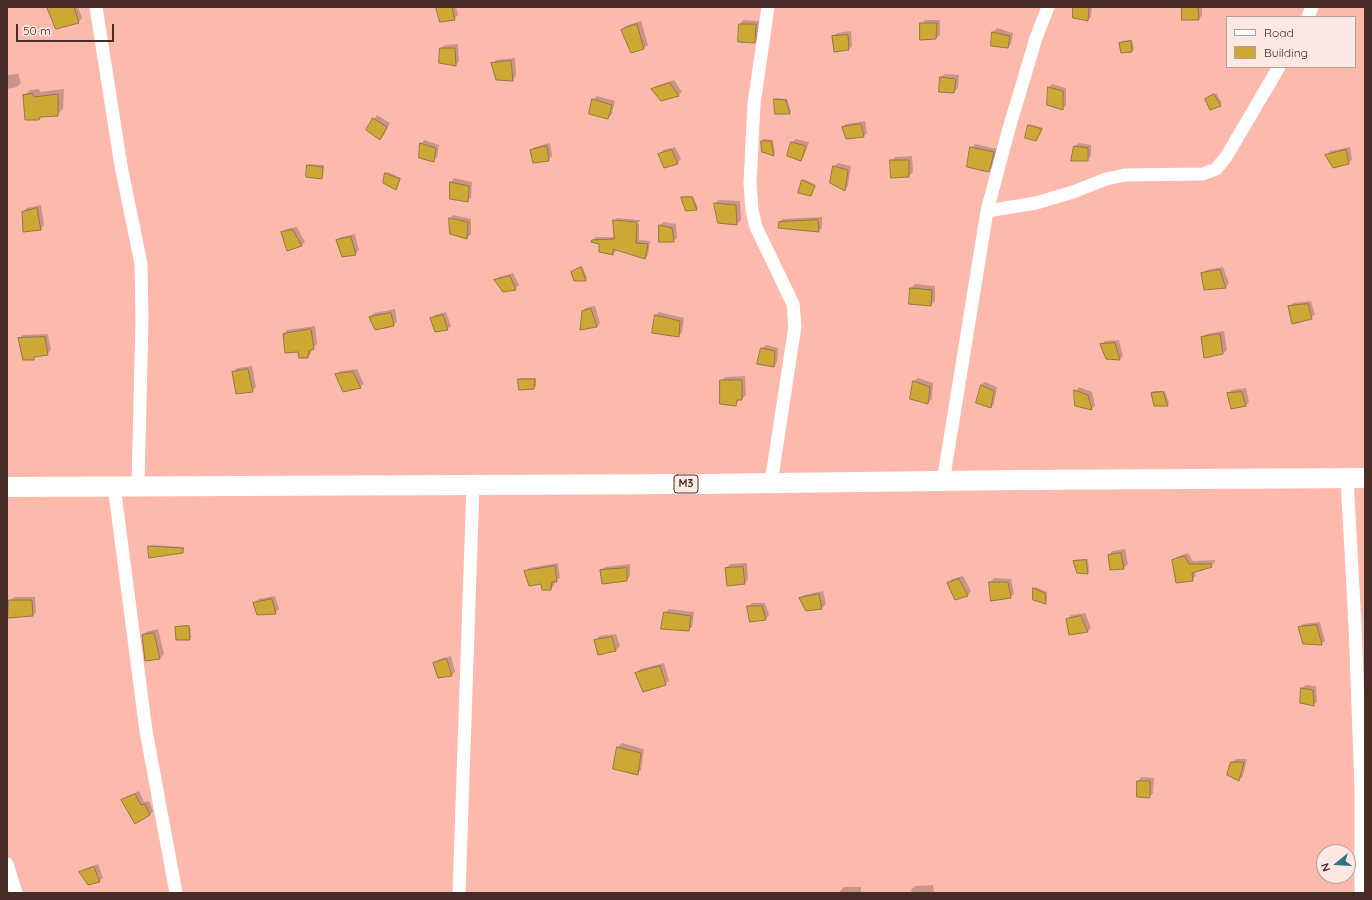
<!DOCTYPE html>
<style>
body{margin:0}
#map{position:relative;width:1372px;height:900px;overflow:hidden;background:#feb9ad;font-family:Quicksand,sans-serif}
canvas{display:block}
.frame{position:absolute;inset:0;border:8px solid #472c28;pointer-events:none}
.legend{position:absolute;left:1226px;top:16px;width:130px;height:52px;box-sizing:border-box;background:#fde8e4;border:1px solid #b49d99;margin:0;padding:5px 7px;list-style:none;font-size:12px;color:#472c28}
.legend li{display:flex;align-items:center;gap:8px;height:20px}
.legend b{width:20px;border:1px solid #b49d99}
.north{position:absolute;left:1316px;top:844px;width:40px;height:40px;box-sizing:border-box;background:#fde8e4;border:1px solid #b49d99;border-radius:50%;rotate:252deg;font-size:11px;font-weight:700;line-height:16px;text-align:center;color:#472c28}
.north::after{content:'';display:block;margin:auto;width:14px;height:18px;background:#2d747f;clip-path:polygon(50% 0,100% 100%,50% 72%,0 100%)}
.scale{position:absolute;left:16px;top:24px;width:98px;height:18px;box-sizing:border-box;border:2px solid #472c28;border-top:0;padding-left:5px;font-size:12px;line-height:14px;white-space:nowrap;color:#472c28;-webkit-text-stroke:3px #fde8e4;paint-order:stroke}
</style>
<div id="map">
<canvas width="1372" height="900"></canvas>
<div class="frame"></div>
<ul class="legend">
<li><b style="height:5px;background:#fff"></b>Road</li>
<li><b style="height:11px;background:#cda835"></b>Building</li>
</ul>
<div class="north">N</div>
<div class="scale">50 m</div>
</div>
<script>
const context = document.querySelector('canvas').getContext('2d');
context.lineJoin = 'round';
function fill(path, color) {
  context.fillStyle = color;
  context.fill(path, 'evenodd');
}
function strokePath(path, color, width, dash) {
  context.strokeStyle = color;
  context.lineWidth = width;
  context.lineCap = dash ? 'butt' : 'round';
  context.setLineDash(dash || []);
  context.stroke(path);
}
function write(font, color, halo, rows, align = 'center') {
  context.font = font + ' Quicksand,sans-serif';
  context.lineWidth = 3.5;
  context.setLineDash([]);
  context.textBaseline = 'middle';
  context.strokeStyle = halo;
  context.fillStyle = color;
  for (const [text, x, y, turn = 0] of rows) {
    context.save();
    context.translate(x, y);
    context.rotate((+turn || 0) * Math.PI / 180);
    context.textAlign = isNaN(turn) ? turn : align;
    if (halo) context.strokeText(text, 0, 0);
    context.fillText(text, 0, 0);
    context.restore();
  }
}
fill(new Path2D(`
 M 48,7 L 78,7 L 82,18 L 78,22 Z
 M 437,7 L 456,7 L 458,15 L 454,19 Z
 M 1074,7 L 1092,7 L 1091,17 L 1088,20 Z
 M 1183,7 L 1202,7 L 1202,15 L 1199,19 Z
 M 743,20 L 759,21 L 758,38 L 754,42 L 740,24 Z
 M 925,20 L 940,20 L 940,35 L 936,38 L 921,24 Z
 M 641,21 L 648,45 L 644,48 L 631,52 L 622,30 L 625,26 Z
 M 997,28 L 1013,33 L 1011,44 L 1007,47 L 992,45 L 993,32 Z
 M 851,31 L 852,46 L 849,49 L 833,36 L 837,33 Z
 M 1132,40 L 1134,49 L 1132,51 L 1122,52 L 1120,43 L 1122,41 Z
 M 458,44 L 459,61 L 456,65 L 441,48 L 445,45 Z
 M 515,58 L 516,76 L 513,80 L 492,64 L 496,60 Z
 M 18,74 L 21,83 L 17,87 L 7,89 L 7,75 Z
 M 945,74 L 959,75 L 958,88 L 954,92 L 941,77 Z
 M 674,80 L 682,92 L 678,95 L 652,89 L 656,86 Z
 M 1052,84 L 1066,88 L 1066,106 L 1062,109 L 1049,87 Z
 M 39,89 L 40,92 L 64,89 L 63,109 L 57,115 L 42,116 L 39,120 L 24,96 L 30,90 Z
 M 1216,93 L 1222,103 L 1211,109 L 1206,99 Z
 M 597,96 L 615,101 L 612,114 L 608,118 L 593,100 Z
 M 776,98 L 787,99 L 791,112 L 789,113 L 775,100 Z
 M 377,115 L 390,123 L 384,135 L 380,139 L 367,129 Z
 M 865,121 L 867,133 L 864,136 L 843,127 L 846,124 Z
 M 1030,124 L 1043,128 L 1037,138 L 1029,126 Z
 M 763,139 L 773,140 L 775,153 L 773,155 L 763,151 L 762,141 Z
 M 796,139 L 809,142 L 804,156 L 801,160 L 788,155 L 792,142 Z
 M 424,140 L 439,145 L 437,157 L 433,161 L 421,144 Z
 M 550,143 L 552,156 L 548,160 L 531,150 L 535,147 Z
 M 1079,143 L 1091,145 L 1091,156 L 1088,160 L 1075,146 Z
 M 975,144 L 997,149 L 992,167 L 989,171 L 971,148 Z
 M 675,147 L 681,159 L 677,163 L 660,154 L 663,150 Z
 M 1350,147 L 1352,159 L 1349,163 L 1327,155 L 1330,151 Z
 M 912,156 L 913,172 L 909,176 L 891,161 L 895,157 Z
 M 838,163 L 851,166 L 848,186 L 845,190 L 831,182 L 834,166 Z
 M 310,164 L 324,165 L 323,176 L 321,178 L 308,165 Z
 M 388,172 L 401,178 L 396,189 L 386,174 Z
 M 454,178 L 472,182 L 471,198 L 467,201 L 451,198 L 451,182 Z
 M 804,179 L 816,185 L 810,195 L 802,181 Z
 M 684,196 L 693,196 L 698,208 L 696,209 L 682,197 Z
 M 719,200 L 740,201 L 741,220 L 737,224 L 719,222 L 715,203 Z
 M 41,205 L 44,225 L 41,229 L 23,212 L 27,208 Z
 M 453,215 L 471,219 L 471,234 L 467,238 L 451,234 L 450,218 Z
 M 822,217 L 822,228 L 819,231 L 780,222 L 783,219 Z
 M 617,218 L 640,220 L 640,222 L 616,220 L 616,222 L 639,224 L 639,240 L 650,241 L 648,255 L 645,258 L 616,249 L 616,251 L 613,254 L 600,243 L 592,240 L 596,237 L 615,237 L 614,221 Z
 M 664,222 L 676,224 L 677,238 L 673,241 L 660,241 L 660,225 Z
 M 297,227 L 305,242 L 301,246 L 282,233 L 286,229 Z
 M 355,234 L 359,250 L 355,254 L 337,240 L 341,237 Z
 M 582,266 L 587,278 L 586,280 L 574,280 L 574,271 Z
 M 1223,267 L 1229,283 L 1226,287 L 1205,289 L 1202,273 L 1206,270 Z
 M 513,273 L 519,285 L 515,289 L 496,280 L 499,277 Z
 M 915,284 L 935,286 L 935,301 L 931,305 L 910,303 L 911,288 Z
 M 1311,301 L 1315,314 L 1311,318 L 1289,307 L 1293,303 Z
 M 595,306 L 600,323 L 597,327 L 582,311 L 586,308 Z
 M 395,309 L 397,321 L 394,325 L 370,317 L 374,313 Z
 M 446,312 L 451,326 L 447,329 L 432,319 L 435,315 Z
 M 659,312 L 684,318 L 682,332 L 679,336 L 655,316 Z
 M 315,326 L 317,344 L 312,349 L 311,353 L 308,357 L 299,351 L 284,334 L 287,330 Z
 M 1224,331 L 1227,350 L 1223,354 L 1202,337 L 1206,334 Z
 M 48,334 L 51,350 L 47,354 L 37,355 L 33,359 L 19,338 L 23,335 Z
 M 1119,340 L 1123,356 L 1120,359 L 1102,344 L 1105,341 Z
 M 766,345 L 778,348 L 777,362 L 774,366 L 762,348 Z
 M 252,366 L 256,387 L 252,391 L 233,372 L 237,368 Z
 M 357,369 L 364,384 L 360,387 L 337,374 L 340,371 Z
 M 745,376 L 746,395 L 742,399 L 740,399 L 735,405 L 721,381 L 725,377 Z
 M 520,378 L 536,378 L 536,386 L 534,388 L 519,379 Z
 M 918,378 L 933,383 L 932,399 L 928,403 L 914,381 Z
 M 985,382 L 997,387 L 994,404 L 991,407 L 981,385 Z
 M 1079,387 L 1092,392 L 1095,406 L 1091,409 L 1076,391 Z
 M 1246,388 L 1249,402 L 1245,406 L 1228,394 L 1232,390 Z
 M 1153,391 L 1165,391 L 1169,403 L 1167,405 L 1152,393 Z
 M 151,545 L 184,547 L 184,551 L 182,552 L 149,547 Z
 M 1125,549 L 1128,564 L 1124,568 L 1110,569 L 1109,555 L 1112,551 Z
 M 1188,553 L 1193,561 L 1215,560 L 1215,562 L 1211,566 L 1195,571 L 1196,576 L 1192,580 L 1173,560 L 1177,557 Z
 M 1088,559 L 1089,571 L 1087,573 L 1074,561 L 1076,560 Z
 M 558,563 L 560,578 L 555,581 L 554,585 L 551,589 L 526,571 L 529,568 Z
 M 747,563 L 748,580 L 745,583 L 726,568 L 730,564 Z
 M 630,564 L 630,576 L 627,580 L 601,570 L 605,567 Z
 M 963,576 L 971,591 L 968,595 L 955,599 L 948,583 L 952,579 Z
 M 994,578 L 1011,579 L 1014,594 L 1010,597 L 990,582 Z
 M 1035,587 L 1047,592 L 1047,601 L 1045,603 L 1034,588 Z
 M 823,591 L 826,604 L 822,608 L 806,610 L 800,598 L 804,595 Z
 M 275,596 L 279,609 L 275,613 L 254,603 L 258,599 Z
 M 14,597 L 35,597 L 36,612 L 33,616 L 10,601 Z
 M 752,603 L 765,603 L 769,615 L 766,619 L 749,606 Z
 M 669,609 L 694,612 L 692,627 L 688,630 L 665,613 Z
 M 1085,613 L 1091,628 L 1088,631 L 1070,634 L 1068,619 L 1071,615 Z
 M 1320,622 L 1325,641 L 1321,644 L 1299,627 L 1303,624 Z
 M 190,625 L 191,638 L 189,639 L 176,627 L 178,626 Z
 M 158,629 L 164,654 L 160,658 L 146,660 L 143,635 L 146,632 Z
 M 616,634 L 620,646 L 616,650 L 598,654 L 596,640 L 599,636 Z
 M 451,656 L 455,672 L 452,675 L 434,664 L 437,660 L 446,657 L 450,674 L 452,674 L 447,657 Z
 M 664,663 L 669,681 L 665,684 L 637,673 L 640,669 Z
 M 1306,685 L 1316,686 L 1317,702 L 1313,705 L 1302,688 Z
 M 622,743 L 644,749 L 641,770 L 637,774 L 614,768 L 618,747 Z
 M 1236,759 L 1247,759 L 1243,776 L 1239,780 L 1232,762 Z
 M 1141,777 L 1154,778 L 1153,793 L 1149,797 L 1138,796 L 1138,781 Z
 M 139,791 L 144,802 L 149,801 L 153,811 L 150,815 L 123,800 L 126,797 Z
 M 98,864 L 103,878 L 99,881 L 80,872 L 84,869 Z
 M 933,885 L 934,893 L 912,893 L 911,890 L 915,886 Z
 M 844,887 L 861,887 L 861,893 L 840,893 L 840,891 Z`), '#0003');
const building = new Path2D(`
 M 47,7 L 74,7 L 79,23 L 56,29 Z
 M 436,7 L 452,7 L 455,20 L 440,22 Z
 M 1073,7 L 1089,7 L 1088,21 L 1073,18 Z
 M 1182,7 L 1198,7 L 1199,20 L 1182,20 Z
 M 920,23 L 937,23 L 936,39 L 920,40 Z
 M 637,24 L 644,49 L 631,53 L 621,30 Z
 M 739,24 L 756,24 L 755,43 L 738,42 Z
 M 992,32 L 1010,36 L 1008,48 L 991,46 Z
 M 848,35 L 849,50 L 834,52 L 832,36 Z
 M 1131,41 L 1132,52 L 1121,53 L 1119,43 Z
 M 440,48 L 455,48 L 456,66 L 439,63 Z
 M 511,61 L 513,81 L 496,80 L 491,63 Z
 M 940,77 L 956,79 L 954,93 L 939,92 Z
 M 670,83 L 679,96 L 661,101 L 651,89 Z
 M 1048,87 L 1063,91 L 1063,110 L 1047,105 Z
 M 33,94 L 34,97 L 58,94 L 58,116 L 40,117 L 39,120 L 25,120 L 23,95 Z
 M 1214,94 L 1221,106 L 1210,110 L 1205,99 Z
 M 592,99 L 612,105 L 608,119 L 589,114 Z
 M 774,99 L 786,100 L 790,114 L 775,114 Z
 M 373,118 L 387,127 L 380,140 L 366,130 Z
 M 861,124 L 864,137 L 846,139 L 842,127 Z
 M 1028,125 L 1042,129 L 1036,141 L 1025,138 Z
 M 761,141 L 771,141 L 774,156 L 762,152 Z
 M 791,142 L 806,146 L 801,161 L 787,156 Z
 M 420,143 L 436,148 L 434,162 L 419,158 Z
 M 547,146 L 549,161 L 533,163 L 530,150 Z
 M 1074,146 L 1088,148 L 1088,161 L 1071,161 Z
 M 970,147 L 994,152 L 989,172 L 967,167 Z
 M 672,150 L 678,164 L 664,168 L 658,154 Z
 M 1346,150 L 1349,164 L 1333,168 L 1325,155 Z
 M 890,160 L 909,160 L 909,177 L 891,178 Z
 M 307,165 L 323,167 L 322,179 L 306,177 Z
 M 833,166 L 848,170 L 845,191 L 830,183 Z
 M 385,173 L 400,179 L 396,190 L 383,183 Z
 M 802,180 L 815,186 L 811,196 L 798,193 Z
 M 450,182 L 469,186 L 468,202 L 450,199 Z
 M 681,197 L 692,197 L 697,210 L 686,211 Z
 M 714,203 L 736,205 L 737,225 L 718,223 Z
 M 37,208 L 41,230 L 23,232 L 22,212 Z
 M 449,218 L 468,222 L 467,239 L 450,234 Z
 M 613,220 L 637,222 L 636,243 L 648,244 L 645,259 L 613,249 L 613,255 L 599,252 L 599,244 L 591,242 L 592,240 L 614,239 Z
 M 818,220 L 819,232 L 778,228 L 779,222 Z
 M 659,225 L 672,228 L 674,242 L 659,242 Z
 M 293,230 L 302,246 L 287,251 L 281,232 Z
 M 351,237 L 356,255 L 342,257 L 336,240 Z
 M 581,267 L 586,281 L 574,281 L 571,272 Z
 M 1220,270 L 1226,288 L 1204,290 L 1201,273 Z
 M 510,276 L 516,290 L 503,292 L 494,280 Z
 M 910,288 L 932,290 L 931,306 L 909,304 Z
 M 1308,304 L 1312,319 L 1292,324 L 1288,306 Z
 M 591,309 L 597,327 L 580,330 L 582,311 Z
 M 391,313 L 394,326 L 375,330 L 369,317 Z
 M 443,315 L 448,330 L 435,332 L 430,318 Z
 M 655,315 L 680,321 L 679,337 L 652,333 Z
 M 311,329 L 314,349 L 309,351 L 308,358 L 299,358 L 298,352 L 285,353 L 283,334 Z
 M 1220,334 L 1223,354 L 1204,358 L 1201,337 Z
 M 45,337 L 48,355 L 34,357 L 34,360 L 23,360 L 18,338 Z
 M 1115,343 L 1120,360 L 1106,359 L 1100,344 Z
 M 761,348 L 775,351 L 774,367 L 757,364 Z
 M 248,369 L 253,392 L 236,394 L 232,372 Z
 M 353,372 L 361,388 L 343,392 L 335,374 Z
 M 518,379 L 535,379 L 534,389 L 519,390 Z
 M 720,380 L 742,380 L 742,400 L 737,400 L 736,406 L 720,404 Z
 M 913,381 L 930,387 L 928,404 L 910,399 Z
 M 981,385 L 994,391 L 991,408 L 976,403 Z
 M 1074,390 L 1088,395 L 1092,410 L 1075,406 Z
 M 1163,392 L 1168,406 L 1154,406 L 1151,393 Z
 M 1242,392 L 1246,406 L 1231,409 L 1227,393 Z
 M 148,546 L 183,548 L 183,553 L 149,558 Z
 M 1121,553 L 1124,569 L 1110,570 L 1108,555 Z
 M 1185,556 L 1189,564 L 1211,564 L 1212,567 L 1192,573 L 1193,581 L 1176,583 L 1172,560 Z
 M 1086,560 L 1088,574 L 1077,573 L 1073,561 Z
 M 555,566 L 557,582 L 552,582 L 551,590 L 542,590 L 541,584 L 529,586 L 524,571 Z
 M 743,567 L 745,584 L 727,586 L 725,568 Z
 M 627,568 L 627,581 L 602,584 L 600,570 Z
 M 959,579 L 968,596 L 955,600 L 947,583 Z
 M 989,582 L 1008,582 L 1011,598 L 991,601 Z
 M 1033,588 L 1045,593 L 1046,604 L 1033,600 Z
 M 819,594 L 822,609 L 806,611 L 799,598 Z
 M 272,599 L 276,614 L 257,615 L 253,603 Z
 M 9,600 L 32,600 L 33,616 L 8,618 Z
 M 747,606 L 762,606 L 766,620 L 750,622 Z
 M 664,612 L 691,616 L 689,631 L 661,629 Z
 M 1081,616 L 1088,632 L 1069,635 L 1066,619 Z
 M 1317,625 L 1322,645 L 1303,644 L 1298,627 Z
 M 189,626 L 190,640 L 176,640 L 175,627 Z
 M 154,633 L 160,659 L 145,661 L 142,635 Z
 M 612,637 L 616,651 L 598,655 L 594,640 Z
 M 447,659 L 452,676 L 438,678 L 433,663 Z
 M 660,666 L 666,685 L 643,692 L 635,673 Z
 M 1301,688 L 1313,690 L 1314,706 L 1300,703 Z
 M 617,747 L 641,753 L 638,775 L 613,769 Z
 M 1231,762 L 1244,762 L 1239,781 L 1227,775 Z
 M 1137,781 L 1150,781 L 1150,798 L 1137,797 Z
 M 135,794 L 141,805 L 145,804 L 150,815 L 135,824 L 121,800 Z
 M 94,867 L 100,882 L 88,885 L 79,872 Z`);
fill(building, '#cda835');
strokePath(building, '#8f7a3f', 1);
strokePath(new Path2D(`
 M 96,7 L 121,166 L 141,264 L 142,319 L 138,485
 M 768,7 L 754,104 L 750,183 L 752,210 L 756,227 L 793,304 L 795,326 L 771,483
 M 1308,17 L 1312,7
 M 987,211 L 1036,203 L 1073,192 L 1106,179 L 1125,175 L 1203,174 L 1216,169 L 1226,157 L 1279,67
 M 1347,478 L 1355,625 L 1361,787 L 1361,893
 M 943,482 L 987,211 L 1008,132 L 1036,38 L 1048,7
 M 114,486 L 146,731 L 176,893
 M 7,864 L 16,893
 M 459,893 L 473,485`), '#fff', 13);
strokePath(new Path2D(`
 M 7,487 L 700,484 L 1017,480 L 1365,478`), '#fff', 20);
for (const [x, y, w] of [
 [686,484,24]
]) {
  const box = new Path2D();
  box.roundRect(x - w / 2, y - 9, w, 18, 3);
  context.fillStyle = '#fde8e4';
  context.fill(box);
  strokePath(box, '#472c28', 1);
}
write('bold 11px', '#472c28', null, [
 ["M3",686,484]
]);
</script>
